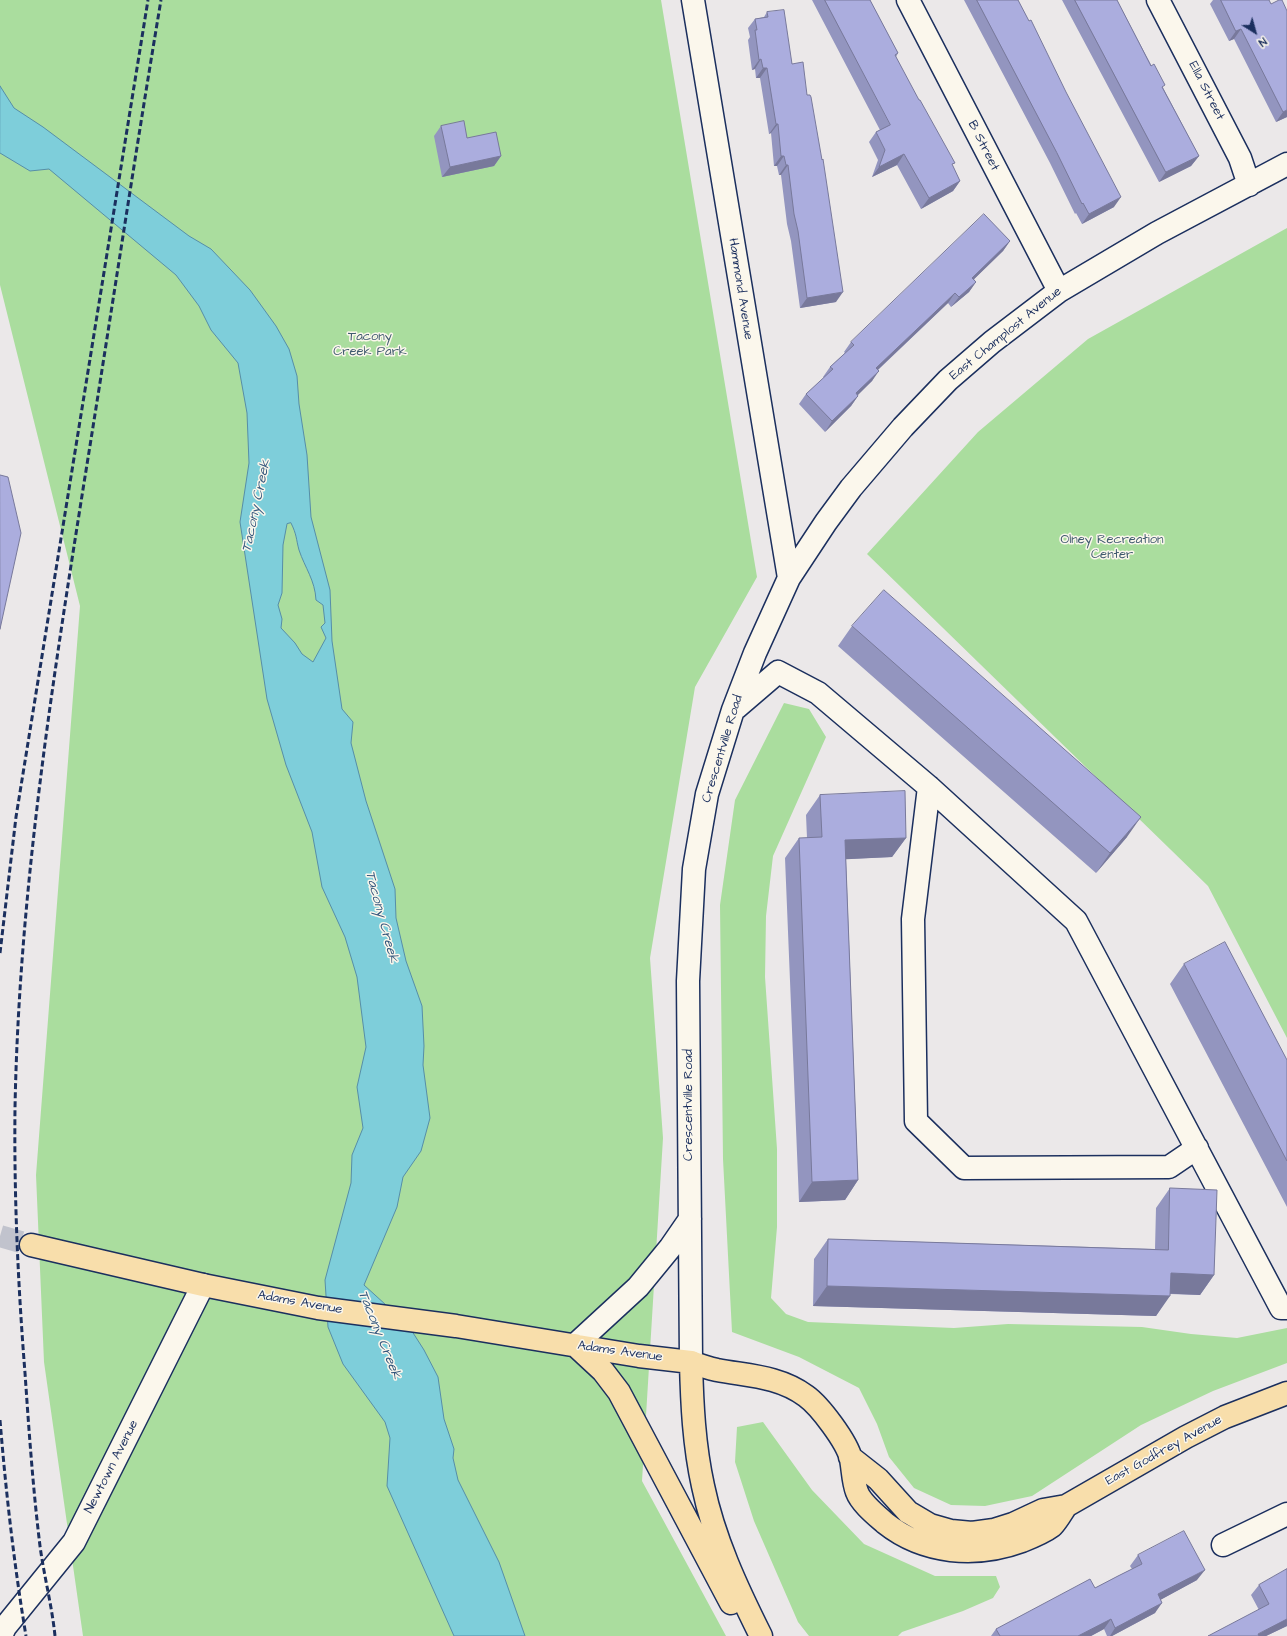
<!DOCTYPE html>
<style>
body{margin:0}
#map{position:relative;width:1287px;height:1636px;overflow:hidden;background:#ebe8e9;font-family:"Architects Daughter",sans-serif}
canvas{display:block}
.north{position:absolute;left:1235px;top:12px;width:40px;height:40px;-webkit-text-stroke:3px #fbf7ec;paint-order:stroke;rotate:143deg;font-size:11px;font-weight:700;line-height:16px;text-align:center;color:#1b2f5e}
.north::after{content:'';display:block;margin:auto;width:14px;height:18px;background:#1b2f5e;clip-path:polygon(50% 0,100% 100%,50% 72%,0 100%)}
</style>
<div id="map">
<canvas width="1287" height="1636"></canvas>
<div class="north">N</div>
</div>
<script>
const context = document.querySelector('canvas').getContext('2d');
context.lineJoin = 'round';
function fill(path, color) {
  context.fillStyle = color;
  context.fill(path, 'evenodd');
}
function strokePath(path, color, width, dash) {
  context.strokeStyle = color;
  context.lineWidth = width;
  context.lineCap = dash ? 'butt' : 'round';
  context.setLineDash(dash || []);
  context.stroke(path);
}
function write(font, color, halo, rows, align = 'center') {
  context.font = font + ' "Architects Daughter",sans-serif';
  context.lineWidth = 3;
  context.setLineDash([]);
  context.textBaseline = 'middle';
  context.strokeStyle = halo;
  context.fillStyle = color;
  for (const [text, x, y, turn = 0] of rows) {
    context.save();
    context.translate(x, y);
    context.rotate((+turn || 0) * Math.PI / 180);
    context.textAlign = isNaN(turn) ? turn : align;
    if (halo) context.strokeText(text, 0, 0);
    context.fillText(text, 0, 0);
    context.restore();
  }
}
fill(new Path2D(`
 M 0,0 L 661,0 L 757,577 L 695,687 L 650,958 L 663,1138 L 642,1481 L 726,1636 L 83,1636 L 44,1362 L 36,1175 L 80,606 L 0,285 Z
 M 1287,228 L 1287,1038 L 1208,886 L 867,554 L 978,432 L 1088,339 Z
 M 784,703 L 809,709 L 826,737 L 773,856 L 766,916 L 765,977 L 777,1149 L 777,1227 L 771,1298 L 786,1314 L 808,1322 L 954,1328 L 1008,1324 L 1142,1327 L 1191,1334 L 1237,1338 L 1287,1328 L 1287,1363 L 1213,1391 L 1141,1425 L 1032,1496 L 985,1506 L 951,1505 L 914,1488 L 889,1457 L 877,1424 L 859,1388 L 799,1357 L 732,1332 L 723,1159 L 720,905 L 735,800 Z
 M 763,1422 L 812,1490 L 864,1544 L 935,1576 L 996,1576 L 1000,1587 L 993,1598 L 963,1611 L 902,1632 L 898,1636 L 809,1636 L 798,1622 L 754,1521 L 735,1462 L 737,1427 Z`), '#aadd9e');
const water = new Path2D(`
 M 0,86 L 14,108 L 43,127 L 189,236 L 211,249 L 250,290 L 276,326 L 289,349 L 297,376 L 299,404 L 307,455 L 311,517 L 330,590 L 332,641 L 342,709 L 353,722 L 351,743 L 366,801 L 395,889 L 396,918 L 406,961 L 422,1006 L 424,1046 L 423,1065 L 430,1118 L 421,1151 L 403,1177 L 397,1207 L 364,1285 L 408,1325 L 424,1350 L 438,1377 L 444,1419 L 454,1449 L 453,1458 L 458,1480 L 499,1562 L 525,1636 L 454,1636 L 387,1486 L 390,1438 L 385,1422 L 343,1364 L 328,1327 L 325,1280 L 351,1183 L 352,1155 L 363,1128 L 357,1087 L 366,1047 L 357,977 L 345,937 L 322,887 L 312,832 L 286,765 L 267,699 L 240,522 L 249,463 L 247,413 L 238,363 L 211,330 L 199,306 L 176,275 L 49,169 L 30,171 L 0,153 ZM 291,523 C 297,535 296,539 299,550 C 305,568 315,580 316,600 L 323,605 L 325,623 L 321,627 L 326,638 L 313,662 L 302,654 L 295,643 L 281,628 L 282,619 L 278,605 L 282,593 L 283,545 L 287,524 Z`);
fill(water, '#7eceda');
strokePath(water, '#568ea8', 1);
strokePath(new Path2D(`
 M 0,1236 L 31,1245`), '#c1c3cd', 22, [22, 11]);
const minor = new Path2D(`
 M 693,0 L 789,578
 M 908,0 L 1059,291
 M 1158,0 L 1240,158 L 1249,185
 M 736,708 L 778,672 L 818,693 L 929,787 L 1076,921 L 1281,1308 L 1287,1308
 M 929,787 L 913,919 L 916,1121 L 964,1168 L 1169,1167 L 1197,1148
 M 575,1345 L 638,1287 L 670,1248 L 690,1219
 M 691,1362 L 688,981 L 694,869 L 707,794 L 733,710 L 755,653 L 789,578 L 826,522 L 851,488 L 903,427 L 948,380 L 992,342 L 1059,291 L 1157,233 L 1287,164
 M 1223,1545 L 1287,1514
 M 1,1636 L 5,1627 L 74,1542 L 203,1285`);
const major = new Path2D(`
 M 691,1362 C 699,1365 708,1368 717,1370 C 748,1376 779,1376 806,1396 C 820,1406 847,1442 851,1459 C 853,1469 853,1482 857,1492 C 861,1503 876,1515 885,1523 C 924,1554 976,1558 1022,1541 C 1032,1537 1044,1532 1052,1526 C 1057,1521 1062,1512 1066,1506
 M 850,1457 L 878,1479 L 908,1512 L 930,1525 L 951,1531 L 972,1533 L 994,1530 L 1013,1524 L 1043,1510 L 1066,1506 L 1186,1437 L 1225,1417 L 1287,1393`);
const highway = new Path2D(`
 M 31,1245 L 203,1285 L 318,1308 L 456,1326 L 639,1356 L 691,1362 C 692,1404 694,1445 703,1486 C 714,1539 737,1588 761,1636
 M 575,1345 L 603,1371 L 619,1392 L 731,1603`);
strokePath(minor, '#1b2f5e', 25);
strokePath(major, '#1b2f5e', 25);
strokePath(highway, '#1b2f5e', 25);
strokePath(minor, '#fbf7ec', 22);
strokePath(major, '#f8deab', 22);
strokePath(highway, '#f8deab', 22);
strokePath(new Path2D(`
 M 0,953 L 16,817 L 148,0
 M 0,1420 C 6,1493 14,1564 26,1636
 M 55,1636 C 52,1606 44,1576 40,1546 C 33,1489 29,1431 25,1373 C 18,1285 14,1196 15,1108 C 19,896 51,691 84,483 C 110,322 134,161 161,0`), '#1b2f5e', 3, [6, 3]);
fill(new Path2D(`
 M 812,0 L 870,0 L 898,53 L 896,57 L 960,181 L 953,191 L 921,209 L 897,165 L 872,177 L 878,160 L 869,142 L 876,132 L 880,130 Z
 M 964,0 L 1018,0 L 1114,207 L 1082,224 L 1076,213 L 1075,214 L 1050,163 Z
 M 1062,0 L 1117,0 L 1199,156 L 1191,166 L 1159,182 Z
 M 1213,0 L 1269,0 L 1287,117 L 1276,122 L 1234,39 L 1229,41 L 1210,4 Z
 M 767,12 L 807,95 L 836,302 L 800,308 L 791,241 L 787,224 L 781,175 L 779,175 L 777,166 L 774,166 L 771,133 L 769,134 L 760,78 L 756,78 L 755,69 L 752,70 L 748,40 L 750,37 L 748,28 L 755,19 L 764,17 Z
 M 441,126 L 467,138 L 501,156 L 494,166 L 442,177 L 434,136 Z
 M 1010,241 L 1003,251 L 974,279 L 976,282 L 969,292 L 951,307 L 948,303 L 878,370 L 872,381 L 857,395 L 858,396 L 851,406 L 825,432 L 799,404 L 806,394 L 824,378 L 823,377 L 830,367 L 845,353 L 844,352 L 851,342 Z
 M 852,626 L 1127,837 L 1096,873 L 838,646 Z
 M 820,795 L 906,838 L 892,857 L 846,859 L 858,1180 L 845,1200 L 799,1202 L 785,858 L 799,838 L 807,838 L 806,815 Z
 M 1184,964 L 1287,1060 L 1287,1207 L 1170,984 Z
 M 1170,1188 L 1214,1275 L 1200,1295 L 1170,1294 L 1156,1316 L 813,1306 L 814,1259 L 828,1239 L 1155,1249 L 1156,1208 Z
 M 1138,1555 L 1197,1580 L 1160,1600 L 1155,1613 L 1112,1636 L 1107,1636 L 1104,1629 L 1091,1636 L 991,1636 L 996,1629 L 1095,1588 L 1132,1569 L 1130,1566 Z
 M 1287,1569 L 1287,1626 L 1266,1636 L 1259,1610 L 1251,1595 L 1259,1585 Z`), '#9395bf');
fill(new Path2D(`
 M 1241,29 L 1234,39 L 1229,41 L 1236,31 Z
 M 761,59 L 755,69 L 752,70 L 759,60 Z
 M 763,68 L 767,68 L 760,78 L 756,78 Z
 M 1287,110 L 1287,117 L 1276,122 L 1283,112 Z
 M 776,124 L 778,124 L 771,133 L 769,134 Z
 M 904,154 L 897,165 L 872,177 L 879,167 Z
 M 501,156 L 494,166 L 442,177 L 450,167 Z
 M 781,156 L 784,156 L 777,166 L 774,166 Z
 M 1199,156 L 1191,166 L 1159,182 L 1166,172 Z
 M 786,165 L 788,165 L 781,175 L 779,175 Z
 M 960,181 L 953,191 L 921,209 L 929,198 Z
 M 1121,197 L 1114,207 L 1082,224 L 1089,214 Z
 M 1010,241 L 1003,251 L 965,288 L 972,278 Z
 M 976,282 L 969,292 L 951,307 L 959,297 Z
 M 843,292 L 836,302 L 800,308 L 807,298 Z
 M 955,293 L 948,303 L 869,378 L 876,368 Z
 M 879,371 L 872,381 L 849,404 L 856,393 Z
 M 858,396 L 851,406 L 825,432 L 832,421 Z
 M 1141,817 L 1127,837 L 1096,873 L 1110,853 Z
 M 906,838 L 892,857 L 831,860 L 845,840 Z
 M 858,1180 L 845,1200 L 799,1202 L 812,1182 Z
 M 1171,1273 L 1214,1275 L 1200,1295 L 1157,1293 Z
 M 827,1286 L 1170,1296 L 1156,1316 L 813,1306 Z
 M 1205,1570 L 1197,1580 L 1151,1605 L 1158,1594 Z
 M 1162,1603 L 1155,1613 L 1112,1636 L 1110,1636 L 1115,1628 Z
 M 1111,1619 L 1104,1629 L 1091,1636 L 1078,1636 Z
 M 1287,1619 L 1287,1626 L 1266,1636 L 1256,1636 L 1258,1634 Z`), '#78799b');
const building = new Path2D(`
 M 825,0 L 870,0 L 898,53 L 895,55 L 919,100 L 920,100 L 955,163 L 952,164 L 960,181 L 929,198 L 904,154 L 879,167 L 885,150 L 876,132 L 890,125 Z
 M 977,0 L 1018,0 L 1029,21 L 1031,20 L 1066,92 L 1121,197 L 1089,214 L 1083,203 L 1082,204 L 1057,153 Z
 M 1075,0 L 1117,0 L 1151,66 L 1154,64 L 1165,85 L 1162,87 L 1199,156 L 1166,172 Z
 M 1221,0 L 1269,0 L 1271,4 L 1279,0 L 1282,0 L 1287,11 L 1287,110 L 1283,112 L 1241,29 L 1236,31 Z
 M 784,10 L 792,64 L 803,62 L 807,95 L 810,95 L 811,97 L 822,160 L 823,159 L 843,292 L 807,298 L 798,231 L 794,214 L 788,165 L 786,165 L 784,156 L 781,156 L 778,124 L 776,124 L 767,68 L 763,68 L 761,59 L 759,60 L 755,30 L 757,30 L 755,19 L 768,17 L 767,12 Z
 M 464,121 L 467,138 L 496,132 L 501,156 L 450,167 L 441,126 Z
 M 984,214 L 1010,241 L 972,278 L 976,282 L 959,297 L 955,293 L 876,368 L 879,371 L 856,393 L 858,396 L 832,421 L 806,394 L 833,369 L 830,367 L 854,345 L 851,342 Z
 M 0,475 L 8,477 L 21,533 L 0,629 Z
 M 884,590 L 1141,817 L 1110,853 L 852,626 Z
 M 905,791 L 906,838 L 845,840 L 858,1180 L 812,1182 L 799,838 L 822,837 L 820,795 Z
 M 1225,942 L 1287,1060 L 1287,1161 L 1184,964 Z
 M 1170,1188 L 1217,1190 L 1214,1275 L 1171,1273 L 1170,1296 L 827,1286 L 828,1239 L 1168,1250 Z
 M 1184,1531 L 1205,1570 L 1158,1594 L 1162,1603 L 1115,1628 L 1111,1619 L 1078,1636 L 1000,1636 L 996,1629 L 1090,1579 L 1095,1588 L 1118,1576 L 1142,1564 L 1138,1555 Z
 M 1287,1569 L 1287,1619 L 1258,1634 L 1259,1636 L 1208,1636 L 1269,1604 L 1259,1585 Z`);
fill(building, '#abadde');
strokePath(building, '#78799b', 1);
write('13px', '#1b2f5e', '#fbf7ec', [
 ["Ella Street",1206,91,63],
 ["B Street",983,146,63],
 ["Hammond Avenue",740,289,81],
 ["East Champlost Avenue",1006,334,-39],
 ["Crescentville Road",723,749,-73],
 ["Crescentville Road",689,1105,-90],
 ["Adams Avenue",300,1303,10],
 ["Adams Avenue",620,1352,8],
 ["East Godfrey Avenue",1164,1451,-29],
 ["Newtown Avenue",112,1467,-63]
]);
write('13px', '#3f5a6e', '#fbf7ec', [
 ["Tacony",370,337],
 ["Creek Park",370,352],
 ["Olney Recreation",1112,540],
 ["Center",1112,555]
]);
write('italic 14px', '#34577d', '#fbf7ec', [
 ["Tacony Creek",257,506,-78],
 ["Tacony Creek",381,917,75],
 ["Tacony Creek",379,1335,68]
]);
</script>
